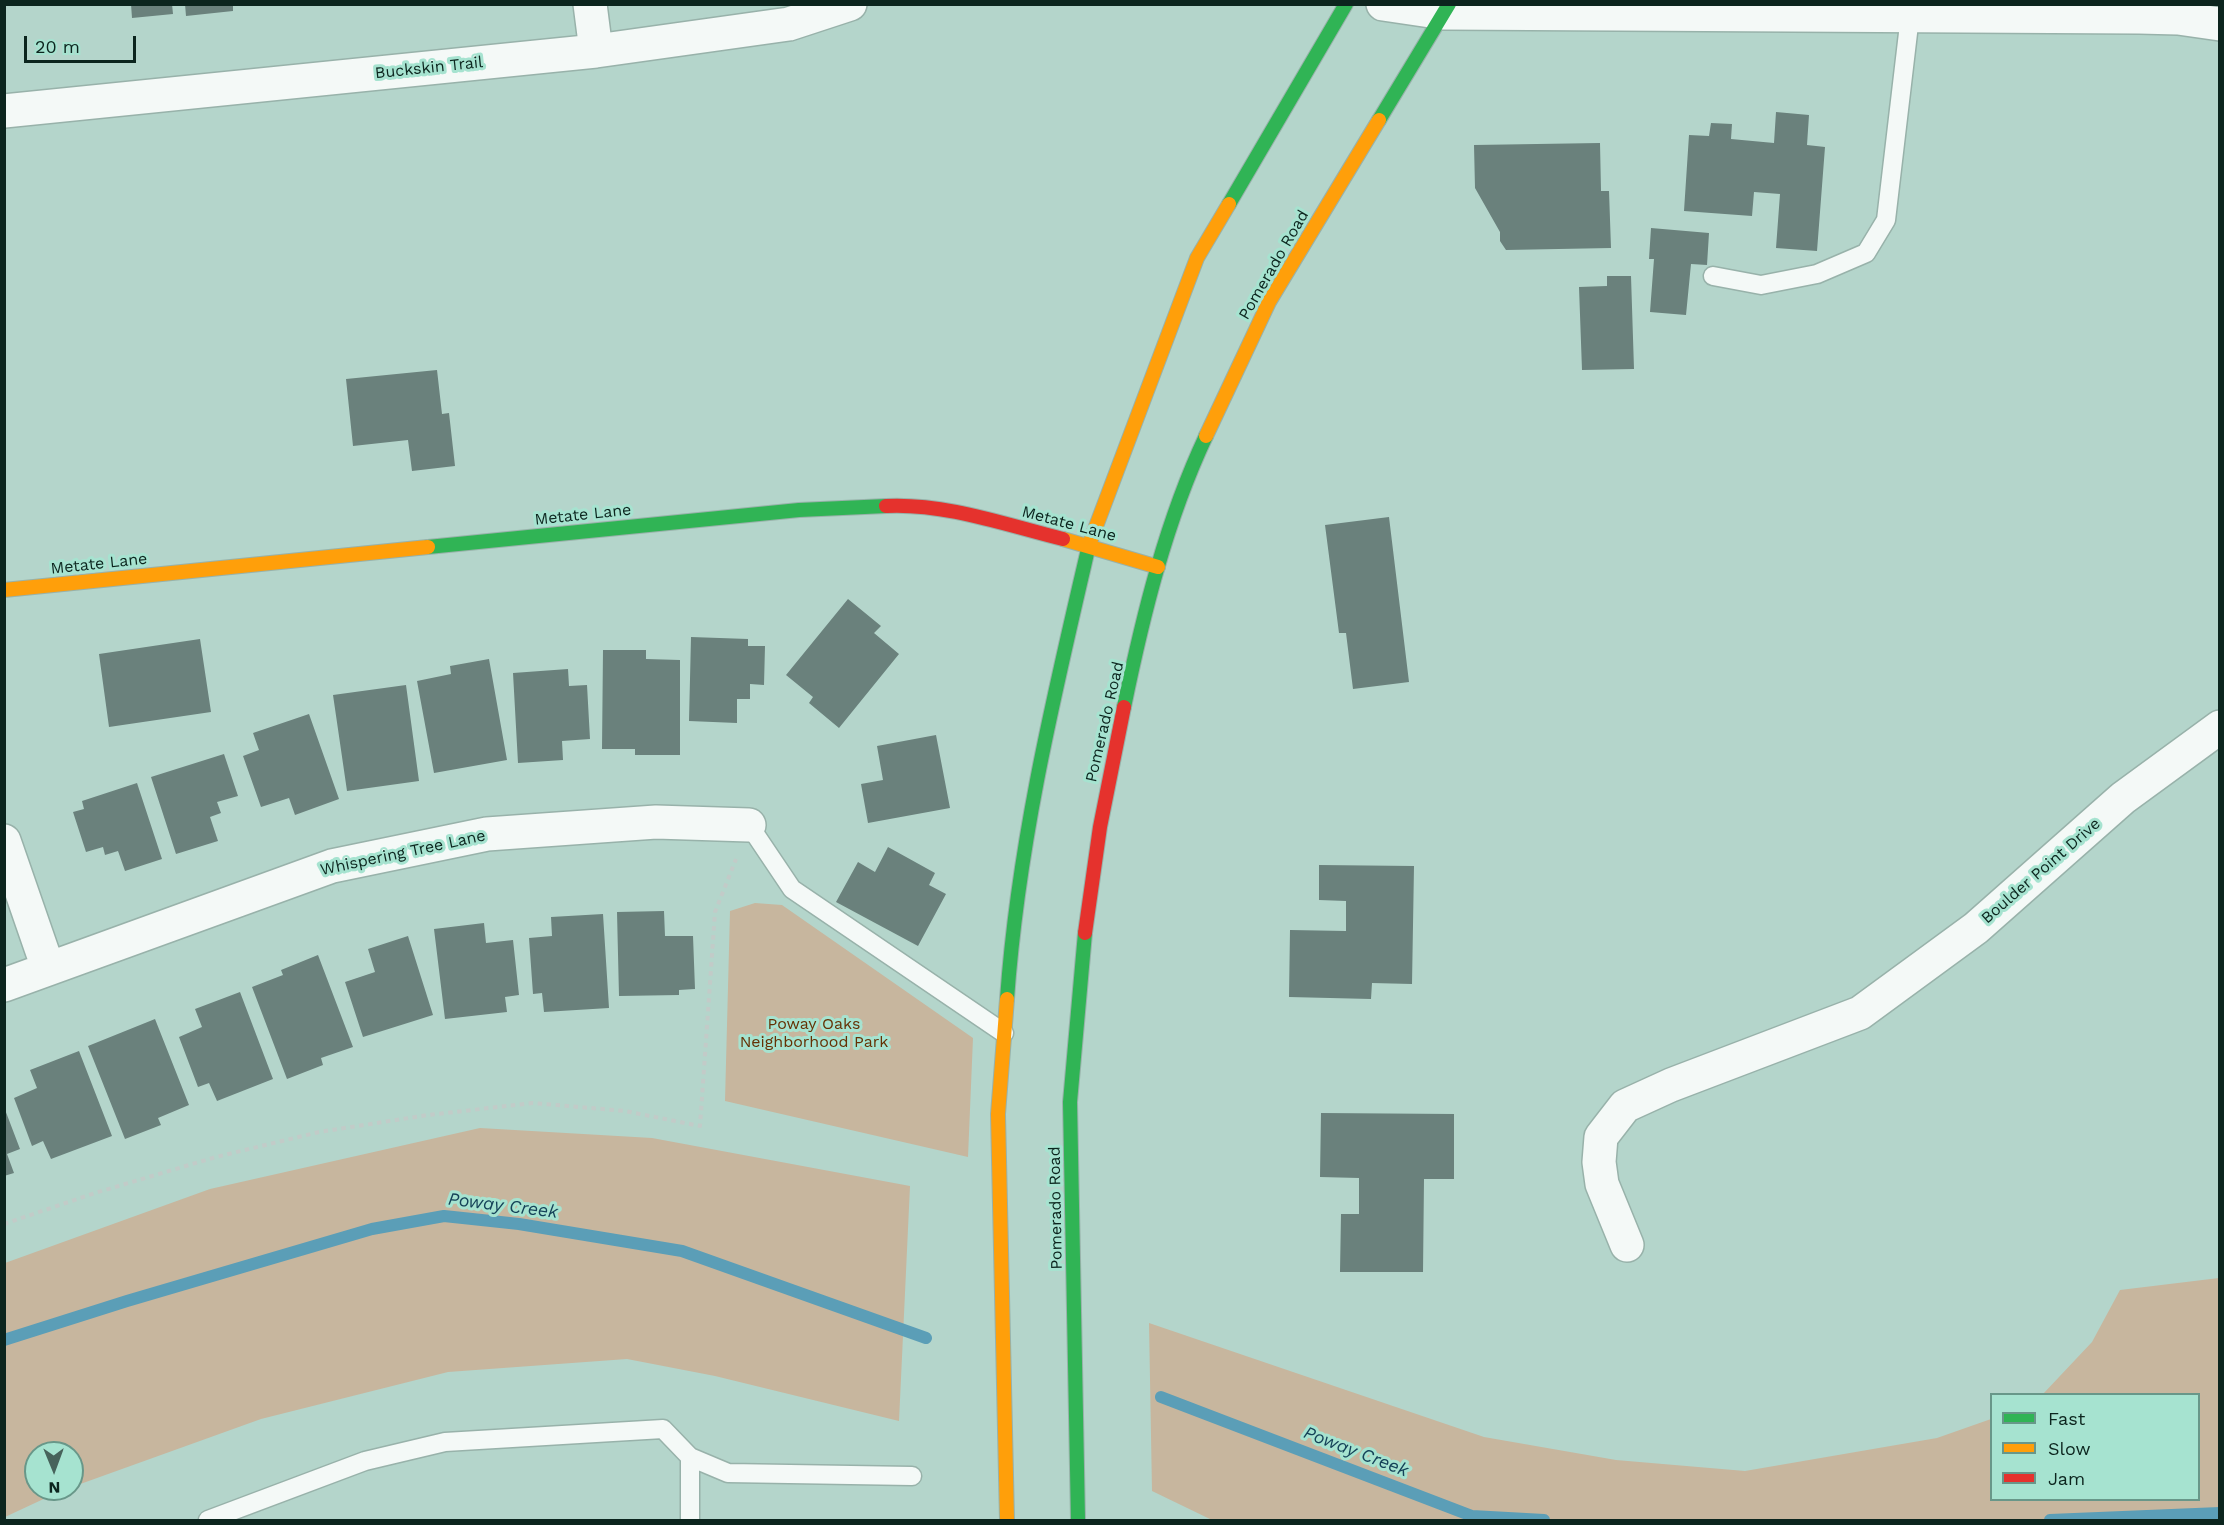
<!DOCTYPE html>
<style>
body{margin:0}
#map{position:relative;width:2224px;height:1525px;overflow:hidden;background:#b4d5cb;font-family:"Work Sans",sans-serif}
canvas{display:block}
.frame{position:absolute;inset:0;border:6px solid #0c251e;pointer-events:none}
.legend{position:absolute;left:1990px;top:1393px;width:210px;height:108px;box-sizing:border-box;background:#a6e3d0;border:2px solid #689789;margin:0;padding:8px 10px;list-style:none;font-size:18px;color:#0c251e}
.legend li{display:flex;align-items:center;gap:12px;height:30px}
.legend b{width:30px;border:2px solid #689789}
.north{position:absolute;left:24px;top:1441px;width:60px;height:60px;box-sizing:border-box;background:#a6e3d0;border:2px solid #689789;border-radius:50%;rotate:179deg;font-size:16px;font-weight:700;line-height:24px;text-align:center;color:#0c251e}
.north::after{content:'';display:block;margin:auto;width:21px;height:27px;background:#47635b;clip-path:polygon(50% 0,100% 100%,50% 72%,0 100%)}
.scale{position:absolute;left:24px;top:36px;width:112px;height:27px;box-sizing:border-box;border:3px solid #0c251e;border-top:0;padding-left:8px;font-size:18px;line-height:21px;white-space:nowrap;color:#0c251e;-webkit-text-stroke:4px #a6e3d0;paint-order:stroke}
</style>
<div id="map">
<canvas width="2224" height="1525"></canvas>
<div class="frame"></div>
<ul class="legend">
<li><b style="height:8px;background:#30b455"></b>Fast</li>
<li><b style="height:8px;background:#ff9f0a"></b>Slow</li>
<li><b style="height:8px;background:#e5322d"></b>Jam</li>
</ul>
<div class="north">N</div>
<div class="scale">20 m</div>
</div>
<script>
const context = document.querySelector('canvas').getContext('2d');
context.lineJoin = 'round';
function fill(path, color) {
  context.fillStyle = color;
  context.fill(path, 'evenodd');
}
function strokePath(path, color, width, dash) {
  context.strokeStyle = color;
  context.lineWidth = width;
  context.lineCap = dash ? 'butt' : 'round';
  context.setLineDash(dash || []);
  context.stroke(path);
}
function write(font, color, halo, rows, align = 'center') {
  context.font = font + ' "Work Sans",sans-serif';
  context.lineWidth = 6;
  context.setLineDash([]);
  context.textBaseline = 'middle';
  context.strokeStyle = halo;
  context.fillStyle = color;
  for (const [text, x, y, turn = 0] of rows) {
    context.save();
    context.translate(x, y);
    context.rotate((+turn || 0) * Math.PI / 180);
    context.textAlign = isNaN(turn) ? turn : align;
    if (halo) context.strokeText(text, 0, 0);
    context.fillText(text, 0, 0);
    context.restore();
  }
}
fill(new Path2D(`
 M 755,903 L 782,905 L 973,1038 L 968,1157 L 725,1101 L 730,911 Z
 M 480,1128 L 652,1138 L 910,1186 L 899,1421 L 715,1376 L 627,1359 L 448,1372 L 261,1419 L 72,1487 L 72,1453 L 36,1453 L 36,1489 L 65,1489 L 5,1517 L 5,1263 L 210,1189 Z
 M 2219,1278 L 2219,1520 L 1212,1520 L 1152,1491 L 1149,1323 L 1484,1437 L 1616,1460 L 1745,1471 L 1937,1438 L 1991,1419 L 1992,1500 L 2198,1500 L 2198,1394 L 2043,1394 L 2092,1342 L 2120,1290 Z`), '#c7b69e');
strokePath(new Path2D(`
 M 4,1340 L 127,1301 L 372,1229 L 444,1216 L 519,1224 L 682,1251 L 926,1338
 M 1161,1397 L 1472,1516 L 1544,1520
 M 2050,1520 L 2220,1513`), '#5b9eb7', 12);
fill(new Path2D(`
 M 131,4 L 172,4 L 173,14 L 132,18 Z
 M 185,4 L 233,4 L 233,11 L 186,16 Z
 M 1776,112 L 1809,115 L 1807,145 L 1825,147 L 1817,251 L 1776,248 L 1780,194 L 1754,192 L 1752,216 L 1684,211 L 1689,135 L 1709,136 L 1711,123 L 1732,124 L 1731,139 L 1774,143 Z
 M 1600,143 L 1601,191 L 1609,191 L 1611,248 L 1506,250 L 1500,241 L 1500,232 L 1475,188 L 1474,145 Z
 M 1651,228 L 1709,233 L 1707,265 L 1691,264 L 1686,315 L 1650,312 L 1654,259 L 1649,259 Z
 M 1607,276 L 1631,276 L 1634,369 L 1582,370 L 1579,287 L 1607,286 Z
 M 437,370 L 442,414 L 449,413 L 455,466 L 412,471 L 408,440 L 353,446 L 346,379 Z
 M 1389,517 L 1409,682 L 1353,689 L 1346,633 L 1339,633 L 1325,525 Z
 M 848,599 L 881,626 L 874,633 L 899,654 L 839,728 L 809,703 L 813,697 L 786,675 Z
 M 691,637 L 748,639 L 748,646 L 765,646 L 764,685 L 750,684 L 750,699 L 737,699 L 737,723 L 689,721 Z
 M 200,639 L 211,712 L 109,727 L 99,654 Z
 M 603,650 L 646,650 L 646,659 L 680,660 L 680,755 L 635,755 L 635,749 L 602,749 Z
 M 489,659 L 507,760 L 434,773 L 417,681 L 451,674 L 450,666 Z
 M 568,669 L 569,686 L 587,685 L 590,739 L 562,741 L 563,760 L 518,763 L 513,673 Z
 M 406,685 L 419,781 L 347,791 L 333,695 Z
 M 309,714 L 339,799 L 295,815 L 289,798 L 261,807 L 243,756 L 259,750 L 253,733 Z
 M 936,735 L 950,808 L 868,823 L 861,784 L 883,780 L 877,746 Z
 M 224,754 L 238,796 L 217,802 L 221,813 L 210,817 L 218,841 L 176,854 L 151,777 Z
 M 137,783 L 162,859 L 125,871 L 118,851 L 105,855 L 103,847 L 86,852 L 73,812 L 84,809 L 82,801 Z
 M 888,847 L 935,873 L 929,885 L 946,894 L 918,946 L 836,902 L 858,862 L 875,872 Z
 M 1319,865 L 1414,866 L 1412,984 L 1372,983 L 1371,999 L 1289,997 L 1290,930 L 1346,931 L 1346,901 L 1319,900 Z
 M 664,911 L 665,936 L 693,936 L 695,989 L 679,990 L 679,995 L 619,996 L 617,912 Z
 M 603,914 L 609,1008 L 544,1012 L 542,993 L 533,994 L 529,938 L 552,936 L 551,917 Z
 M 484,923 L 486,943 L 513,940 L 519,995 L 505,997 L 507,1012 L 445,1019 L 434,929 Z
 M 408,936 L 433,1015 L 363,1037 L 345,982 L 375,972 L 368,949 Z
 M 318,955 L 353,1047 L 321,1058 L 323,1065 L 287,1079 L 252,987 L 283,975 L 281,970 Z
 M 240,992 L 273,1079 L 217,1101 L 209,1083 L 198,1087 L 179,1037 L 202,1027 L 195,1009 Z
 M 155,1019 L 189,1105 L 158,1118 L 161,1125 L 125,1139 L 88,1046 Z
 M 79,1051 L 112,1136 L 51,1159 L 43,1141 L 32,1146 L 14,1098 L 37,1088 L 30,1070 Z
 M 4,1107 L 20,1149 L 7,1154 L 14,1173 L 4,1176 Z
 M 1321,1113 L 1454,1114 L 1454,1179 L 1424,1179 L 1423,1272 L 1340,1272 L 1341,1214 L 1359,1214 L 1359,1178 L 1320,1177 Z`), '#6a817c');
const lane = new Path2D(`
 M 1713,276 L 1761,285 L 1817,274 L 1866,253 L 1886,220 L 1910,16
 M 749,825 L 792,889 L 1004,1033
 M 208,1520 L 365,1461 L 445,1442 L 663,1429 L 690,1457
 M 690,1520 L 690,1457 L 728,1473 L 912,1476`);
const street = new Path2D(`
 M 590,4 L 596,51
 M 1383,4 L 1444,13 L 2139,17 L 2178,18 L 2220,24
 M 4,111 L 596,51 L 789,24 L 850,4
 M 4,841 L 48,968
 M 4,985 L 332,866 L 487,834 L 656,822 L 749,825
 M 1627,1245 L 1602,1184 L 1599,1162 L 1601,1137 L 1625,1106 L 1671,1085 L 1860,1013 L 1976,928 L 2123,798 L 2220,727`);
const fast = new Path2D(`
 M 1379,120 L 1449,4
 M 1229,204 L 1346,4
 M 428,547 L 799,510 L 886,506
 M 1124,707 C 1143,615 1166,521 1206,436
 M 1007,999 C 1018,844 1054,695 1089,545
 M 1078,1520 L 1070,1102 L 1085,933`);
const slow = new Path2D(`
 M 1206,436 L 1269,302 L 1379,120
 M 1063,539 L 1158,567
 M 1089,545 L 1197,258 L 1229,204
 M 4,590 L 428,547
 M 1007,999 L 998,1114 L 1007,1520`);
const jam = new Path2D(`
 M 886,506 C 946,503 1006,525 1063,539
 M 1085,933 L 1100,827 L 1124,707`);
strokePath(lane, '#98b2aa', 21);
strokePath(street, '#98b2aa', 36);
strokePath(fast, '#98b2aa', 16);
strokePath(slow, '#98b2aa', 16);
strokePath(jam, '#98b2aa', 16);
strokePath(new Path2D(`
 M 4,1224 L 95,1193 L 216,1157 L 319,1132 L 428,1115 L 533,1103 L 625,1111 L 700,1126 L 715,912 L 736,859`), '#c2cbc8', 4, [4.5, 4.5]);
strokePath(lane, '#f4f9f7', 18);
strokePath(street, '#f4f9f7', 33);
strokePath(fast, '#30b455', 14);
strokePath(slow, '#ff9f0a', 14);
strokePath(jam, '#e5322d', 14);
write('16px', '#0c251e', '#a6e3d0', [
 ["Buckskin Trail",429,68,-6],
 ["Pomerado Road",1274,265,-60],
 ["Metate Lane",583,515,-6],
 ["Metate Lane",1069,524,15],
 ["Metate Lane",99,564,-6],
 ["Pomerado Road",1105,722,-77],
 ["Whispering Tree Lane",403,853,-12],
 ["Boulder Point Drive",2041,871,-41],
 ["Pomerado Road",1056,1208,-91]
]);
write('16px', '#653104', '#a6e3d0', [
 ["Poway Oaks",814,1024],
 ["Neighborhood Park",814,1042]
]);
write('italic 18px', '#154258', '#a6e3d0', [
 ["Poway Creek",503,1206,7],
 ["Poway Creek",1356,1452,21]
]);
</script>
